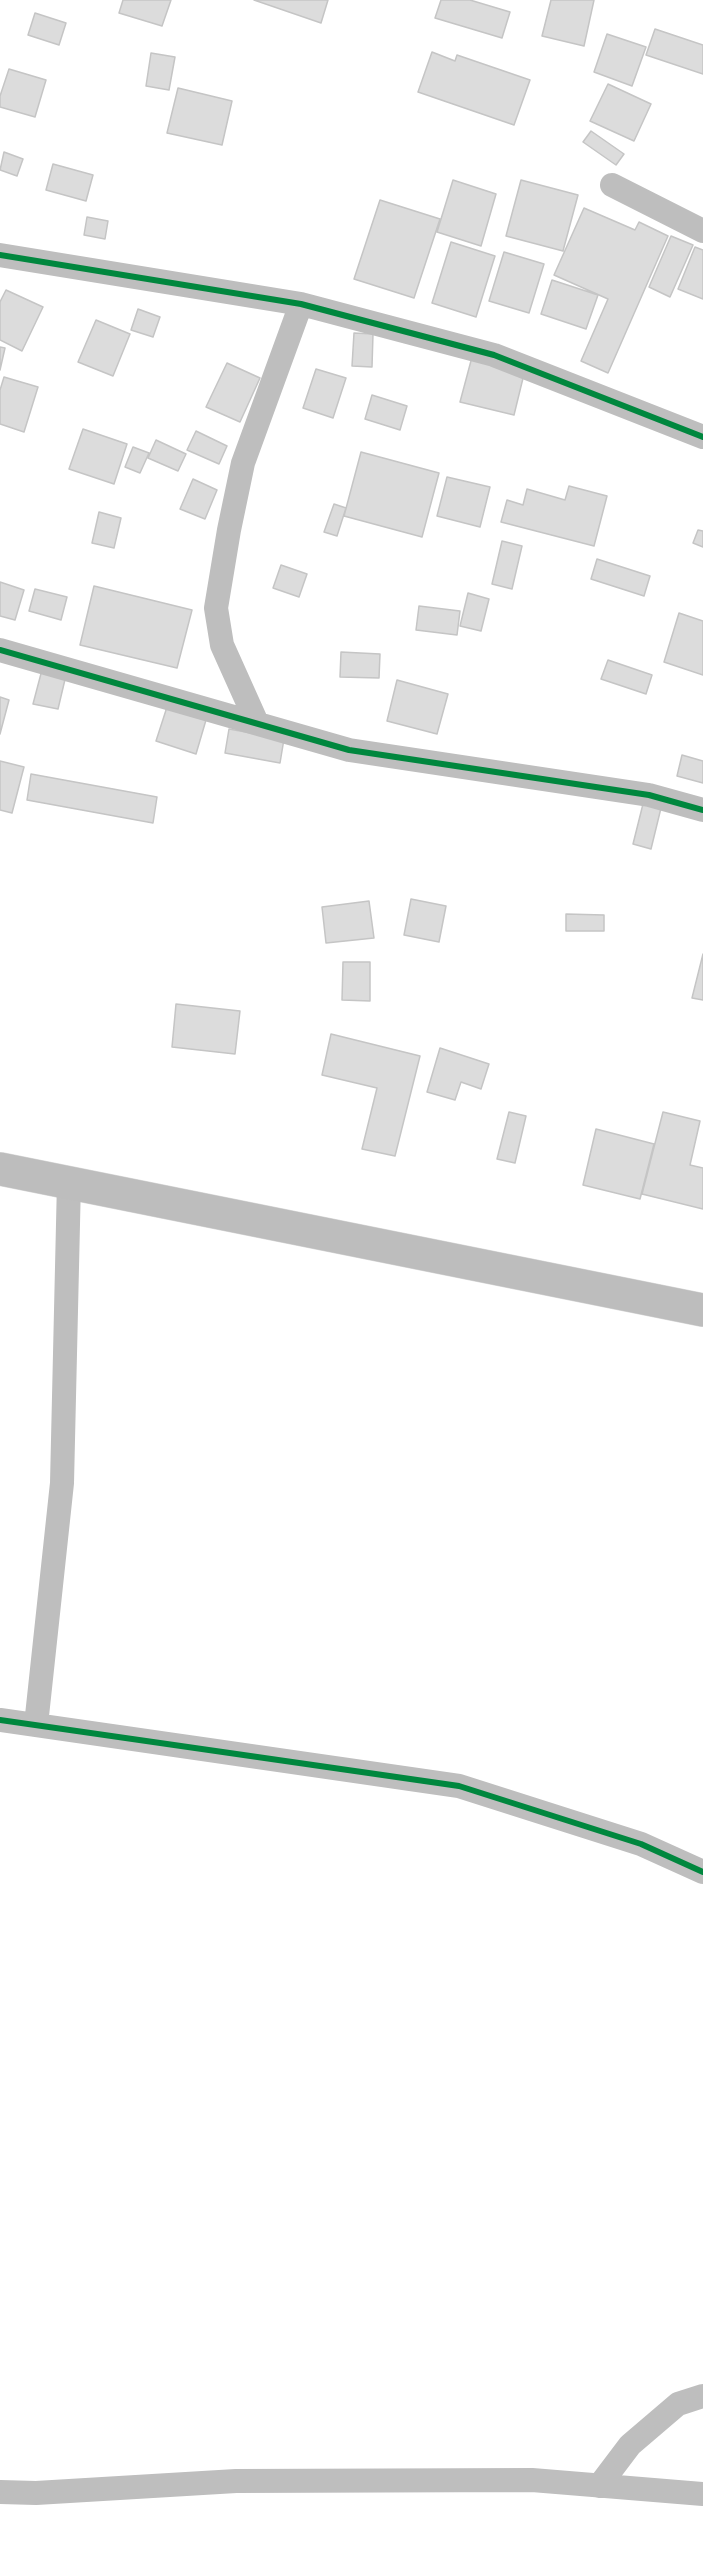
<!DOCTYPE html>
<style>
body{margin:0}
canvas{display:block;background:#fff}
</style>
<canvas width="703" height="2549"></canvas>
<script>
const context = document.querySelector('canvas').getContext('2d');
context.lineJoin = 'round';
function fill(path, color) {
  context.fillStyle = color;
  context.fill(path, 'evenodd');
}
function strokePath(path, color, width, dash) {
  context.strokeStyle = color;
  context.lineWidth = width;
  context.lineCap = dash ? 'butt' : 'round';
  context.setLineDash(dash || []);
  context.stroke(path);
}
const building = new Path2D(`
 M 123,0 L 171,0 L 162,26 L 119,13 Z
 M 254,0 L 328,0 L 321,23 Z
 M 441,0 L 470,0 L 510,12 L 502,38 L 435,18 Z
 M 551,0 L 594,0 L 584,46 L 542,36 Z
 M 35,13 L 66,23 L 59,45 L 28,35 Z
 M 655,29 L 703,45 L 703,74 L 646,55 Z
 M 607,34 L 646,47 L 632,86 L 594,72 Z
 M 432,52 L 455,61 L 457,55 L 530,80 L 514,125 L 418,92 Z
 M 151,53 L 175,57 L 169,90 L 146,86 Z
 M 9,69 L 46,80 L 35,117 L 0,107 L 0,96 Z
 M 608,84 L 651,104 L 634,141 L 590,121 Z
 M 178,88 L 232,101 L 222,145 L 167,133 Z
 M 591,131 L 624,154 L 616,165 L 583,142 Z
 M 4,152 L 23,159 L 17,176 L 0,170 Z
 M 53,164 L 93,175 L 86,201 L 46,190 Z
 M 453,180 L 496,194 L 481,246 L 437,232 Z
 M 521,180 L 578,195 L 563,251 L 506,236 Z
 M 380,200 L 440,219 L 414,298 L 354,279 Z
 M 584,208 L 635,230 L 639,222 L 668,236 L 608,373 L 581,361 L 608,299 L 554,275 Z
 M 87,217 L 108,221 L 105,239 L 84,235 Z
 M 671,236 L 693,245 L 670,297 L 649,287 Z
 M 451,242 L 495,256 L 476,317 L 432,303 Z
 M 695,247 L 703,250 L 703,299 L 678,289 Z
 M 504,252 L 544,264 L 529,313 L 489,301 Z
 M 552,280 L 598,295 L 586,329 L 541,314 Z
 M 6,290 L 43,307 L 22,351 L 0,340 L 0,302 Z
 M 138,309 L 160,317 L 153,337 L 131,330 Z
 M 96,320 L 130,334 L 113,376 L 78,362 Z
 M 354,333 L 373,334 L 372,367 L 352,366 Z
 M 0,347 L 5,348 L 0,370 Z
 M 472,357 L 525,370 L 514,415 L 460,402 Z
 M 227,363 L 260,378 L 240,422 L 206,407 Z
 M 316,369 L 346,378 L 333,418 L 303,408 Z
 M 4,377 L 38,387 L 24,432 L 0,424 L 0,390 Z
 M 372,395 L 407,406 L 400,430 L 365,419 Z
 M 83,429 L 127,444 L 114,484 L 69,469 Z
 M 196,431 L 227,446 L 219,464 L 187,450 Z
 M 156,440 L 186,454 L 178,471 L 148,458 Z
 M 133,447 L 149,453 L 140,473 L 125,467 Z
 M 361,452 L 439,473 L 422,537 L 344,516 Z
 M 447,477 L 490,487 L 480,527 L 437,516 Z
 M 193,479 L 217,490 L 205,519 L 180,509 Z
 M 569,486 L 607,496 L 594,546 L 501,522 L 507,500 L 523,505 L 527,489 L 565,500 Z
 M 334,504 L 346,508 L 337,536 L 324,532 Z
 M 99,512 L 121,518 L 114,548 L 92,543 Z
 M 698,530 L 703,531 L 703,547 L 693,543 Z
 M 502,541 L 522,546 L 512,589 L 492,584 Z
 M 597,559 L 650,576 L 644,596 L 591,579 Z
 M 281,565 L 307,574 L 299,597 L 273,588 Z
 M 0,582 L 24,590 L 15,620 L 0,616 Z
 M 94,586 L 192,610 L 177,668 L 80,645 Z
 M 35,589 L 67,597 L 61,620 L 29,611 Z
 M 468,593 L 489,599 L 481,631 L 460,626 Z
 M 419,606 L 460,611 L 457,635 L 416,630 Z
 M 679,613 L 703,621 L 703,675 L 664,662 Z
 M 341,652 L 380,654 L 379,678 L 340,677 Z
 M 608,660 L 652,675 L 646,694 L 601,679 Z
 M 43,666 L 67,671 L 58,709 L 33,704 Z
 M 397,680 L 448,694 L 437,734 L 387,721 Z
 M 0,697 L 9,700 L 0,734 Z
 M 167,707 L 206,720 L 196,754 L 156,741 Z
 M 229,729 L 284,739 L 280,763 L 225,753 Z
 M 682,755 L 703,761 L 703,783 L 677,776 Z
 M 0,761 L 24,767 L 12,813 L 0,810 Z
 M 31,774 L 157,797 L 153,823 L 27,800 Z
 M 643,804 L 661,808 L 651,849 L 633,844 Z
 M 411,899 L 446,906 L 439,942 L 404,935 Z
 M 369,901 L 374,938 L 326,943 L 322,907 Z
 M 566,914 L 604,915 L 604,931 L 566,931 Z
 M 703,954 L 703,1000 L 692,998 Z
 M 343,962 L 370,962 L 370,1001 L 342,1000 Z
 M 176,1004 L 240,1011 L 235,1054 L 172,1047 Z
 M 331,1034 L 420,1056 L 395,1156 L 362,1149 L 377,1088 L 322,1075 Z
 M 440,1048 L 489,1064 L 481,1089 L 461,1082 L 455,1100 L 427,1092 Z
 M 509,1112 L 526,1116 L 515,1163 L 497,1159 Z
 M 663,1112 L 700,1121 L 690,1165 L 703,1168 L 703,1209 L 642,1194 Z
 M 596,1129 L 654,1144 L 640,1199 L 583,1185 Z`);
fill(building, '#dcdcdc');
strokePath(building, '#c5c5c5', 1.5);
const primary = new Path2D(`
 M 0,1169 L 703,1310`);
strokePath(primary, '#dbdbdb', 34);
strokePath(new Path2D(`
 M 612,185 L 703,231
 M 0,255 L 301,304 L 494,355 L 703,437
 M 0,650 L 349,750 L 649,795 L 703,810
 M 257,723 L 222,645 L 216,608 L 229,530 L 243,463 L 301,304
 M 0,1720 L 459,1786 L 641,1844 L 703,1872
 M 36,1725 L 62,1483 L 69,1181
 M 599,2486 L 630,2445 L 678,2404 L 703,2396
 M 0,2492 L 36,2493 L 236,2481 L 532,2480 L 703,2494`), '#bebebe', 24);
strokePath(primary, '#bdbdbd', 33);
strokePath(new Path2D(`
 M 0,255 L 301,304 L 494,355 L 703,437
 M 0,650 L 349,750 L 649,795 L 703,810
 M 0,1720 L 459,1786 L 641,1844 L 703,1872`), '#00873e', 6);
</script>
